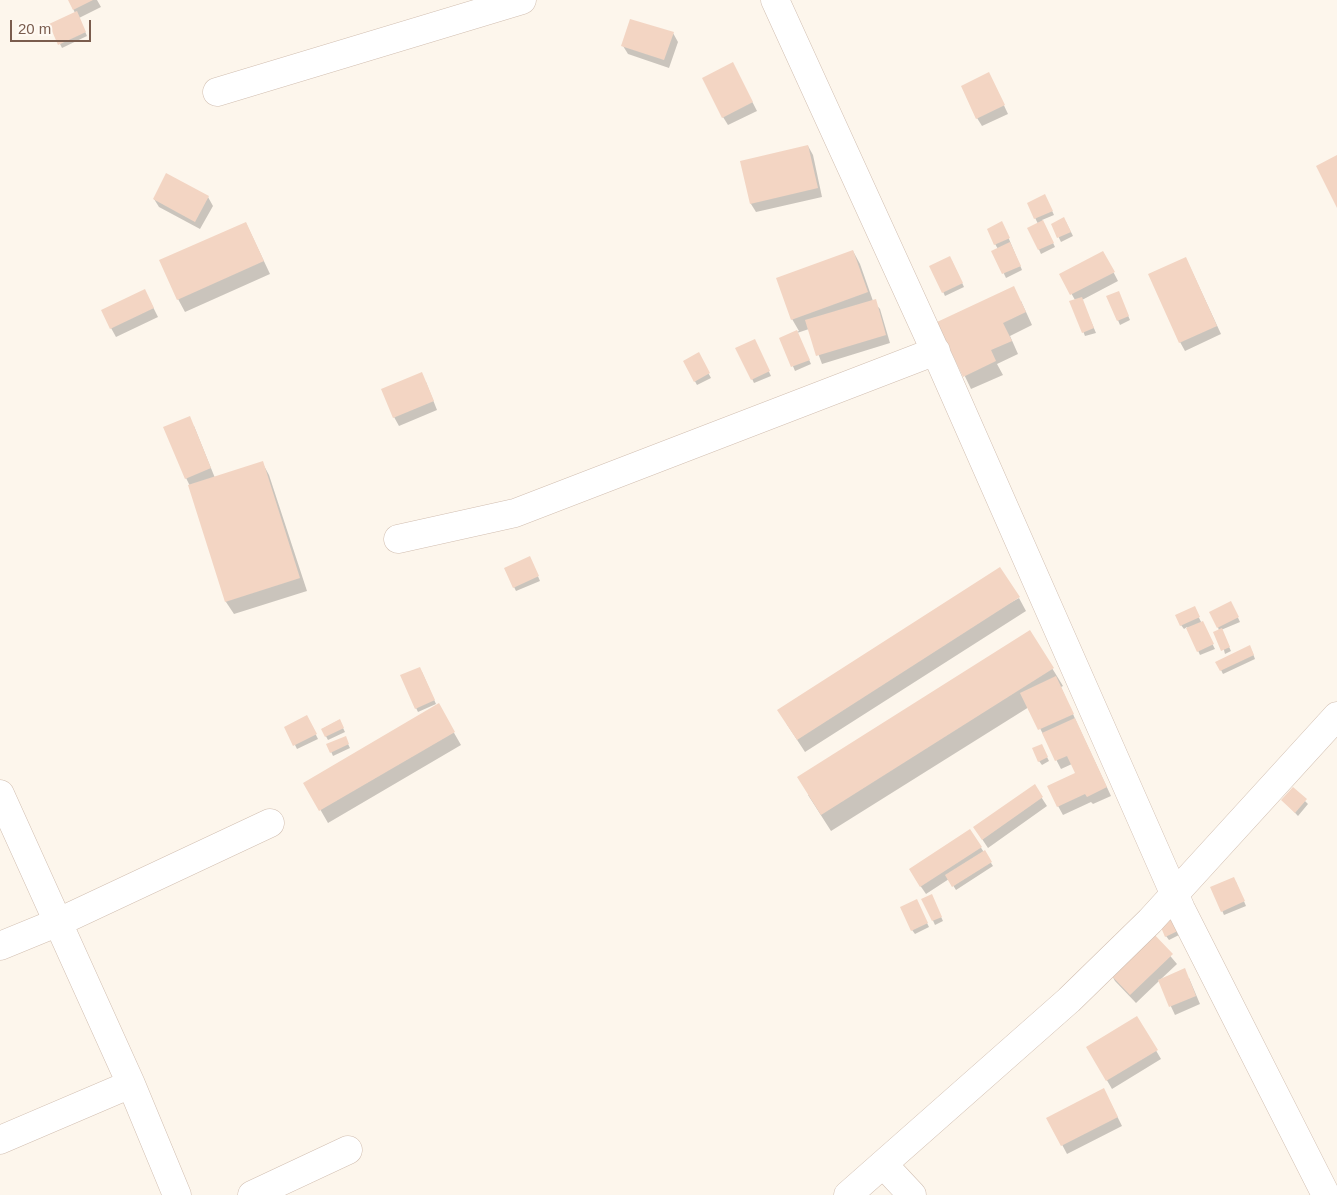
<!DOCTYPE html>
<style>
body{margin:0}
#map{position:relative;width:1337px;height:1195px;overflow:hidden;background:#fdf6ec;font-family:Helvetica,sans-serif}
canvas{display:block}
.scale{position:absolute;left:10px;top:20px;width:81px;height:22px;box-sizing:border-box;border:2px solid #7a5c4d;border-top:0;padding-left:6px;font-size:15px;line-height:18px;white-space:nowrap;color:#7a5c4d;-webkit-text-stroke:4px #fffaf3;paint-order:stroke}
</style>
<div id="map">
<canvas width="1337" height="1195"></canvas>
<div class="scale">20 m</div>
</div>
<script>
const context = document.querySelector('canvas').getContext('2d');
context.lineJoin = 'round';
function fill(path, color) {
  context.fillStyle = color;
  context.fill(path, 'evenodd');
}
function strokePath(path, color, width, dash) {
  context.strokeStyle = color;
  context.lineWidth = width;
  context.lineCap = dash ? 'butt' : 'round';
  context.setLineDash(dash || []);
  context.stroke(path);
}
fill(new Path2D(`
 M 69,0 L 97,0 L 101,7 L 79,18 L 87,36 L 62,48 L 60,44 L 75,13 Z
 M 673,33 L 678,42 L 669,68 L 628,54 L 623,46 Z
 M 737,72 L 757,111 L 728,125 L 723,117 Z
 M 993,82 L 1008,114 L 982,126 L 977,118 Z
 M 808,146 L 813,155 L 822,197 L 756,212 L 751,204 L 742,162 Z
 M 208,197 L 213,206 L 200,229 L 159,207 L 154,199 Z
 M 1047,200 L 1054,215 L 1042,220 L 1055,247 L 1041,254 L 1029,228 L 1038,224 L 1028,203 Z
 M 1066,222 L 1073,236 L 1061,242 L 1052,224 Z
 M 246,223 L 270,274 L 185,312 L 178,299 Z
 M 1004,227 L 1022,270 L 1006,278 L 993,251 L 998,249 L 995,244 Z
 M 853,251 L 860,264 L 873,301 L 880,309 L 890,343 L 822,364 L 809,329 L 797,333 L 811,364 L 795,371 L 781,338 L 799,331 L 792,319 Z
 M 1103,252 L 1118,281 L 1082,300 L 1096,333 L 1085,336 L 1071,302 L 1075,300 L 1061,275 Z
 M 952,261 L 964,287 L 945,296 L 931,266 Z
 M 1190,267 L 1221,334 L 1185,351 L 1180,342 Z
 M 1108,297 L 1120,297 L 1130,320 L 1120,325 Z
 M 149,299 L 158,317 L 116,337 L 111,328 Z
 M 1021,301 L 1032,325 L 1010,336 L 1018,354 L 997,364 L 1003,375 L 971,389 L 939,322 Z
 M 756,344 L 771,376 L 754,383 L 737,348 Z
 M 698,354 L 711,378 L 697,385 L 684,361 Z
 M 426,382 L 437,410 L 399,426 L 394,417 Z
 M 194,426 L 215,478 L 262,462 L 269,475 L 307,591 L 234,614 L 226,602 L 190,486 L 186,478 Z
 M 532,562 L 540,581 L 516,591 L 505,569 Z
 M 1019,598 L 1026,611 L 805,752 L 786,723 Z
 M 1233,607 L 1240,622 L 1221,630 L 1231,651 L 1225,654 L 1218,627 Z
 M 1196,612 L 1215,649 L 1200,655 L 1187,627 L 1184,629 L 1181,625 Z
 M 1030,632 L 1063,686 L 1061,687 L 1077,723 L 1111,796 L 1093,804 L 1091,802 L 1063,815 L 1058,806 L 1077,773 L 1072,764 L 1061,769 L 1029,707 L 831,831 L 808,795 Z
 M 1252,651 L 1255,659 L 1223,674 L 1217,662 Z
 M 422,672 L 436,704 L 418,712 L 416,708 Z
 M 438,705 L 461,745 L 328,823 L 305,783 Z
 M 307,717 L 318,739 L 297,749 L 286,727 Z
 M 339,720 L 345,732 L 328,740 L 322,729 Z
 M 345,738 L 350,748 L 333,756 L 328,745 Z
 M 1043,749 L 1049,761 L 1042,765 L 1039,761 Z
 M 1034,786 L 1047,806 L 988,848 L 980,836 Z
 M 1293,789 L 1308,804 L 1298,816 L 1283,800 Z
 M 970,831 L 993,866 L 956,890 L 949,879 L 926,894 L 915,878 Z
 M 1236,882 L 1246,906 L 1224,915 L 1212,888 Z
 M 923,899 L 933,900 L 943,921 L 935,925 Z
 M 918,905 L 929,927 L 915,934 L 912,930 Z
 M 1172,915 L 1181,934 L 1169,940 L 1166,936 Z
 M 1151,933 L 1177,964 L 1160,980 L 1189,978 L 1200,1004 L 1175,1015 L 1159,981 L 1136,1003 L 1115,981 L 1110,972 Z
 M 1137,1018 L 1161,1059 L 1112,1089 L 1088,1048 Z
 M 1108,1098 L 1122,1126 L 1067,1154 L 1048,1118 Z`), '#0003');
fill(new Path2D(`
 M 68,0 L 93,0 L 73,10 Z
 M 77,11 L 86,32 L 58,45 L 49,24 Z
 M 630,19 L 674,32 L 664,60 L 621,46 Z
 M 733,62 L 753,102 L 722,118 L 702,78 Z
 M 989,72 L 1005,105 L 976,119 L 961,86 Z
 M 808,145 L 818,188 L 750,204 L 740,161 Z
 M 1337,155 L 1337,208 L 1316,166 Z
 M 166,173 L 209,196 L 195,222 L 153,199 Z
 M 1045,194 L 1053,211 L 1034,219 L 1027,203 Z
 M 1064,217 L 1071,232 L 1057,238 L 1051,224 Z
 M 1043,220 L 1054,243 L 1038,250 L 1027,228 Z
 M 1002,221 L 1010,238 L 994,245 L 987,229 Z
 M 246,222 L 264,261 L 177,300 L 159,260 Z
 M 1010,242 L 1021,266 L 1002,274 L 991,251 Z
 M 853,250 L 868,292 L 791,320 L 776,278 Z
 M 1103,251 L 1115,272 L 1070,295 L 1059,274 Z
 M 950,256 L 963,283 L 942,293 L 929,266 Z
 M 1186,257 L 1217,326 L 1179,343 L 1148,274 Z
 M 1014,286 L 1026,312 L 1003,323 L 1012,341 L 991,350 L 996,361 L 963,377 L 937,322 Z
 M 145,289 L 154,308 L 110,329 L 101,310 Z
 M 1119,291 L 1129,316 L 1117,321 L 1106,296 Z
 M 1082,297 L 1094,328 L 1082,333 L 1069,301 Z
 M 876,299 L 886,335 L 816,356 L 805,320 Z
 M 797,330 L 810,360 L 791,367 L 779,338 Z
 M 755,339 L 770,371 L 751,380 L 735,348 Z
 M 699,352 L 710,373 L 694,382 L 683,361 Z
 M 422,372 L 434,401 L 393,418 L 381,389 Z
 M 190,416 L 211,468 L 185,479 L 163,427 Z
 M 263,461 L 300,578 L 225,602 L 188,485 Z
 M 530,556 L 539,576 L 513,588 L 504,568 Z
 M 1000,567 L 1020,597 L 797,740 L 777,710 Z
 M 1231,601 L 1239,617 L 1217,628 L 1209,612 Z
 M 1195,606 L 1200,617 L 1180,626 L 1175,615 Z
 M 1203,621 L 1214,644 L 1197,652 L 1186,628 Z
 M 1222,628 L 1230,647 L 1221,651 L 1213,632 Z
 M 1030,630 L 1054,668 L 821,815 L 797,777 Z
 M 1250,645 L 1254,655 L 1220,671 L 1215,662 Z
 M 420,667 L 435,700 L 415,709 L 400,675 Z
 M 1056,676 L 1074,714 L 1038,730 L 1020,693 Z
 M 439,703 L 455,732 L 319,811 L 303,783 Z
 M 307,715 L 317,734 L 293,746 L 284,727 Z
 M 1075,718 L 1107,787 L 1087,797 L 1085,794 L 1057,807 L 1047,786 L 1075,773 L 1067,756 L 1055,761 L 1042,733 Z
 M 340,719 L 344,728 L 325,737 L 321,729 Z
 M 346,736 L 349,744 L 330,753 L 326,744 Z
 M 1042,744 L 1048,757 L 1038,762 L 1032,748 Z
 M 1035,784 L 1043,797 L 982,840 L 973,827 Z
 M 1293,787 L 1307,799 L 1295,813 L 1281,800 Z
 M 970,829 L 982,847 L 920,887 L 909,869 Z
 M 985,850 L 992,862 L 952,887 L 945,875 Z
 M 1234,877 L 1245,901 L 1221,912 L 1210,887 Z
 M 932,894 L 942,917 L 932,921 L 921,899 Z
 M 917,899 L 928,923 L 911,931 L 900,907 Z
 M 1172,913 L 1180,930 L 1165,937 L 1158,920 Z
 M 1151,931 L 1173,954 L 1130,995 L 1108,972 Z
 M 1185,968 L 1196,996 L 1169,1007 L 1158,980 Z
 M 1137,1016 L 1158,1050 L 1106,1081 L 1086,1047 Z
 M 1104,1088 L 1118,1117 L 1061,1146 L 1046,1118 Z`), '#f3d5c3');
const minor = new Path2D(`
 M 775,0 L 942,366 L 1181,909 L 1326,1195
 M 217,92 L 522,0
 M 398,539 L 515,513 L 936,351
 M 0,794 L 131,1084 L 177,1195
 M 0,946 L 61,921 L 270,823
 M 0,1140 L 131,1084
 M 883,1164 L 912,1195
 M 252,1195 L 348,1150
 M 848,1195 L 1069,1000 L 1150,921 L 1337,716`);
strokePath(minor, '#d1beb0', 29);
strokePath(minor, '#fff', 28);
</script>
